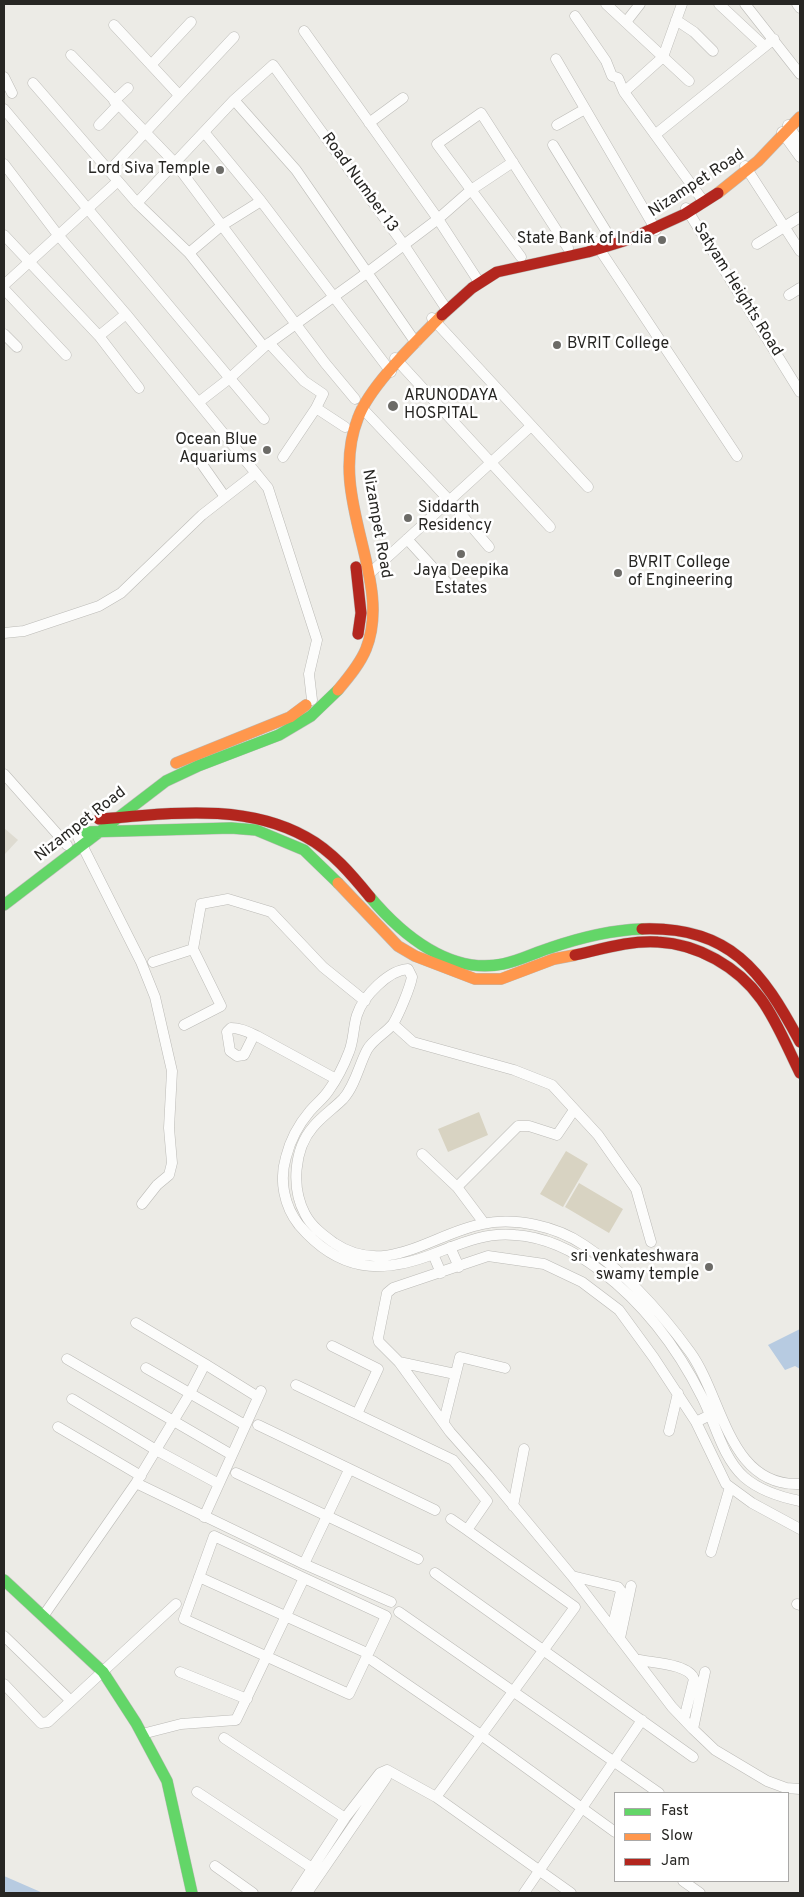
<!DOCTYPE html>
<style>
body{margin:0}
#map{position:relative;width:804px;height:1897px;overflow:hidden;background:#ecebe6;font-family:Overpass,sans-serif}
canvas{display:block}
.frame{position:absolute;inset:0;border:5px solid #272623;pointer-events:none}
.legend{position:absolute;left:614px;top:1792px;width:175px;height:90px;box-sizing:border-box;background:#fff;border:1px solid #a9a8a7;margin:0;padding:6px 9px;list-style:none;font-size:15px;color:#272623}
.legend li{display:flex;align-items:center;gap:10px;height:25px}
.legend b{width:25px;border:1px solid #a9a8a7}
</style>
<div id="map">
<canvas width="804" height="1897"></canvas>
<div class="frame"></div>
<ul class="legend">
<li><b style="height:6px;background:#63d668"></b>Fast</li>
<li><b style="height:6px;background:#ff974d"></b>Slow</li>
<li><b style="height:6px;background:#b3261e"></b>Jam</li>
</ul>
</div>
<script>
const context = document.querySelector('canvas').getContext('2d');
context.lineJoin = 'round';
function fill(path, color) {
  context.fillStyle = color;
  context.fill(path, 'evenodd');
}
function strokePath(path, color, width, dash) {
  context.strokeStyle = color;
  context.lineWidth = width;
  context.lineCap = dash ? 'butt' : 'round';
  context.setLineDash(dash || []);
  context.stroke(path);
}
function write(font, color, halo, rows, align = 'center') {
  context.font = font + ' Overpass,sans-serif';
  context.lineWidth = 5;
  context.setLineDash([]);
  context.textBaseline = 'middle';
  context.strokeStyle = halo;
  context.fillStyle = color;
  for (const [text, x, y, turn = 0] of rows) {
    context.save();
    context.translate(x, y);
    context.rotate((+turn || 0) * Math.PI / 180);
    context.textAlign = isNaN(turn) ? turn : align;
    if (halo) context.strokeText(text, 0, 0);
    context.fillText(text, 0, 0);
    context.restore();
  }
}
fill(new Path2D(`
 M 4,828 L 18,840 L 4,855 Z`), '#dedbd1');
fill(new Path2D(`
 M 479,1112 L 488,1135 L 448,1152 L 438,1129 Z
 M 566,1151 L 588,1164 L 563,1207 L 540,1194 Z
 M 579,1183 L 623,1209 L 609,1233 L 565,1207 Z`), '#d8d3c2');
fill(new Path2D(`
 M 800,1329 L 800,1369 L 795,1366 L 785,1370 L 768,1345 Z
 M 4,1876 L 43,1893 L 4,1893 Z`), '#b7cbe1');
const street = new Path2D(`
 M 606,4 L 689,81
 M 682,4 L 663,57 L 624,92 L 704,202
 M 719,4 L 764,46
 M 745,4 L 800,74
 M 797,4 L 800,8
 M 575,16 L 606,61 L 612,76 L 618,78 L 624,92
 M 676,20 L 694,32 L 713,51
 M 626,22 L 640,4
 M 114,25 L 179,95
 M 304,31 L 438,219 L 479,282
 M 71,55 L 175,163 L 325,363 L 355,399
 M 556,59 L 656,230
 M 151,65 L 191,22
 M 4,77 L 12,93
 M 33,83 L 137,203 L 189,253 L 264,347
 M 234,100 L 296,170 L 416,343
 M 114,101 L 128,88
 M 4,109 L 264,419
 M 369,123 L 403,98
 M 99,125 L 118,105
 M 557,125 L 585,109
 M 788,125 L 800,143
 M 204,132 L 261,201
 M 782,132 L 800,157
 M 656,134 L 774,39
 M 553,145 L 614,244
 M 4,164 L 58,235 L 126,314 L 268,488 L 317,640 L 309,674 L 312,700
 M 745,166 L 800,251
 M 109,171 L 234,37
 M 137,203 L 234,100 L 273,65 L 404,245 L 447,310
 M 686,208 L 800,392
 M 4,235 L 99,336 L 139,388
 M 594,241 L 737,456
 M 757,244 L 800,217
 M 189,253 L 221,226 L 261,201 L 391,372
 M 521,257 L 437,144 L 481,113 L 568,248
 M 4,285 L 118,181
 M 4,289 L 66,355
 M 789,295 L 800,288
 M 432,318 L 588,487
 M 4,334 L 17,347
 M 99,336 L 126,314
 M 269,343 L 304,381 L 323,394 L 316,408
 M 395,358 L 550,527
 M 199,402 L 230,378 L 264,347 L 368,272 L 438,219 L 471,190 L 513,162
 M 362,408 L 449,500 L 489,547
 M 283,457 L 316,408 L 345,427
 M 199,460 L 225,497
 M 407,539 L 448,584
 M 369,574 L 531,426
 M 4,633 L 24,631 L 99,606 L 121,593 L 202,515 L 256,473
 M 4,774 L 67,845
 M 78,837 L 141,962 L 155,997 L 172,1071 L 169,1128 L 172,1163 L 169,1175 L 157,1185 L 142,1204
 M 153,962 L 193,949
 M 393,1024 L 413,1042 L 514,1070 L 552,1085 L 598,1135 L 636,1189 L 651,1242
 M 184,1025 L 221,1006 L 193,949 L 201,904 L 228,899 L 271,912 L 323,967 L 365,1001
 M 254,1035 L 244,1055 L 237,1056 L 230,1051 L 227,1032 L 231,1028 C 241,1028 248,1032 257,1036 L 336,1079
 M 422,1154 L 457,1187 L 484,1223
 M 457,1187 L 518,1126 L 529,1126 L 557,1135 L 574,1110
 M 450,1247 L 459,1267
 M 433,1254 L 441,1273
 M 136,1323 L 205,1364 L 189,1395 L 136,1483
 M 332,1346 L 378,1369 L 357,1414
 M 67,1359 L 232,1455
 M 399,1362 L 455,1374
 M 205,1364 L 258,1397
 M 146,1368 L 245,1425
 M 296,1385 L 453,1460 L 487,1501 L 467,1530 L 451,1519
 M 72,1399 L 156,1450 L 219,1484
 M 710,1415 L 696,1422 L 654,1358 L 619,1310 L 582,1282 L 544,1264 L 488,1256 L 393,1288 L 387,1293 L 378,1338 L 379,1342 L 399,1362 L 450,1432 L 488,1475 L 572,1576 L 672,1707 L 693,1729 L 715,1750 L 767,1781 L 786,1788 L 800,1789
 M 444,1421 L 460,1357 L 505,1368
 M 696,1422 L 726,1484 L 752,1503 L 800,1529
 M 258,1425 L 435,1510
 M 58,1427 L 141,1476
 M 669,1431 L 678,1393
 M 236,1473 L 418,1559
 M 800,1484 C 728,1487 723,1397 690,1352 C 661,1312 625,1272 584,1245 C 556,1226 515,1217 482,1224 C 432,1234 386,1278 334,1243 C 323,1235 311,1226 305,1214 C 291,1188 294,1149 313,1127 C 322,1116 333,1109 343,1099 C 355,1086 359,1065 367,1050 C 373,1039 386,1033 393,1024 C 399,1014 410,988 412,977 L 408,969 C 389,970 363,996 357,1015 C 353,1027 354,1040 349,1052 C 344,1065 337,1079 329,1090 C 324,1098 316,1104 310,1111 C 299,1124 290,1141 286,1157 C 279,1180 284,1206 299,1225 C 339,1272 381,1275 436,1253 C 462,1243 486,1232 515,1235 C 546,1237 576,1252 601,1271 C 644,1304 678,1349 702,1397 C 715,1422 722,1457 744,1477 C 760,1491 780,1497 800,1501
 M 513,1506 L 524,1449
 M 204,1517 L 261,1391
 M 711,1552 L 730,1487
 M 304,1564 L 349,1470
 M 435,1573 L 693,1757
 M 572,1576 L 618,1587 L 621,1591 L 612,1629
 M 199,1577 L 367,1653
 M 797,1604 L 800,1605
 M 399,1612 L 659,1793
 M 44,1615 L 136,1483 L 304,1564 L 391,1602
 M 4,1636 L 70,1700
 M 620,1638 L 631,1586
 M 639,1660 C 653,1663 689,1664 694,1679 L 684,1719
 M 373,1661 L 481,1735 L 615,1832
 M 180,1672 L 247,1699
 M 4,1684 L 41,1723 L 48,1722 L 176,1604
 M 693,1729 L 705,1672
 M 142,1734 L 181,1724 L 236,1720 C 259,1673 281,1626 304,1578 L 386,1616 L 349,1694 L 184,1619 L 214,1536 L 304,1578
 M 224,1738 L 345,1818
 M 387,1770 L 436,1797 L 571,1893
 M 197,1792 L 312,1868
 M 436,1797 L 575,1607 L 467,1530
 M 215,1866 L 253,1893
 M 683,1881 L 700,1893
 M 296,1893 L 345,1818 L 380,1773 L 387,1770
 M 307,1893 L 386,1778 L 387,1770
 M 524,1893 L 642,1720`);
const fast = new Path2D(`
 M 86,832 L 231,828 L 256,830 L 304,850 L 338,883
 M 370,897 C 402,935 450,975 503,964 C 519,961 534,953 550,948 C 579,938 611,930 642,929
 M 4,905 L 166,781 L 198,766 L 279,735 L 311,716 L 338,690
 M 4,1580 L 103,1672 L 136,1723 L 167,1781 L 192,1893`);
const slow = new Path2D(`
 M 718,193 L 758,161 L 800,117
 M 338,690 C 348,678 360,664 366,649 C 394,578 326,499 358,418 C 370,385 417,341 442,315
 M 176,763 L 290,717 L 306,705
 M 338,883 L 398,946 L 415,956 L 475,979 L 501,979 L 554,959 L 575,955`);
const jam = new Path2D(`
 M 442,315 L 472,288 L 497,272 L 588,252 L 630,239 L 685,214 L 718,193
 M 356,567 L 361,613 L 358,634
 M 99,819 C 168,814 243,802 306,837 C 332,851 352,875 370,897
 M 642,929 C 730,926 762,971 800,1042
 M 575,955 C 602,949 631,940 658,942 C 698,944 738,967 761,999 C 777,1021 788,1049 800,1073`);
strokePath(street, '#bbbab6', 11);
strokePath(fast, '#bbbab6', 12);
strokePath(slow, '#bbbab6', 12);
strokePath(jam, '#bbbab6', 12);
strokePath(street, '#fcfcfb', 10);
strokePath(fast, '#63d668', 11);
strokePath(slow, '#ff974d', 11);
strokePath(jam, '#b3261e', 11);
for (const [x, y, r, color] of [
 [220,170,5,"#6c6b67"],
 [662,240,5,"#6c6b67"],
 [557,345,5,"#6c6b67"],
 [393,406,6,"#6c6b67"],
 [267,450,5,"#6c6b67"],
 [408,518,5,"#6c6b67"],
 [461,554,5,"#6c6b67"],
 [618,573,5,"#6c6b67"],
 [709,1267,5,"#6c6b67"]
]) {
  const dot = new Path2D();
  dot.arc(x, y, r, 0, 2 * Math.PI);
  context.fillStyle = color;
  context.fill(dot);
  strokePath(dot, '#fff', 2);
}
write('16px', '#272623', '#fff', [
 ["Lord Siva Temple",210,170],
 ["State Bank of India",652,240],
 ["BVRIT College",567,345,"left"],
 ["ARUNODAYA",404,397,"left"],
 ["HOSPITAL",404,415,"left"],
 ["Ocean Blue",257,441],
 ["Aquariums",257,459],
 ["Siddarth",418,509,"left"],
 ["Residency",418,527,"left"],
 ["BVRIT College",628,564,"left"],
 ["of Engineering",628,582,"left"],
 ["Jaya Deepika",461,572,"center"],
 ["Estates",461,590,"center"],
 ["sri venkateshwara",699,1258],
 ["swamy temple",699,1276]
], 'right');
write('16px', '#272623', '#fff', [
 ["Road Number 13",359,183,54],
 ["Nizampet Road",697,184,-33],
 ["Satyam Heights Road",737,290,58],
 ["Nizampet Road",376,524,80],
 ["Nizampet Road",81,825,-38]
]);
</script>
